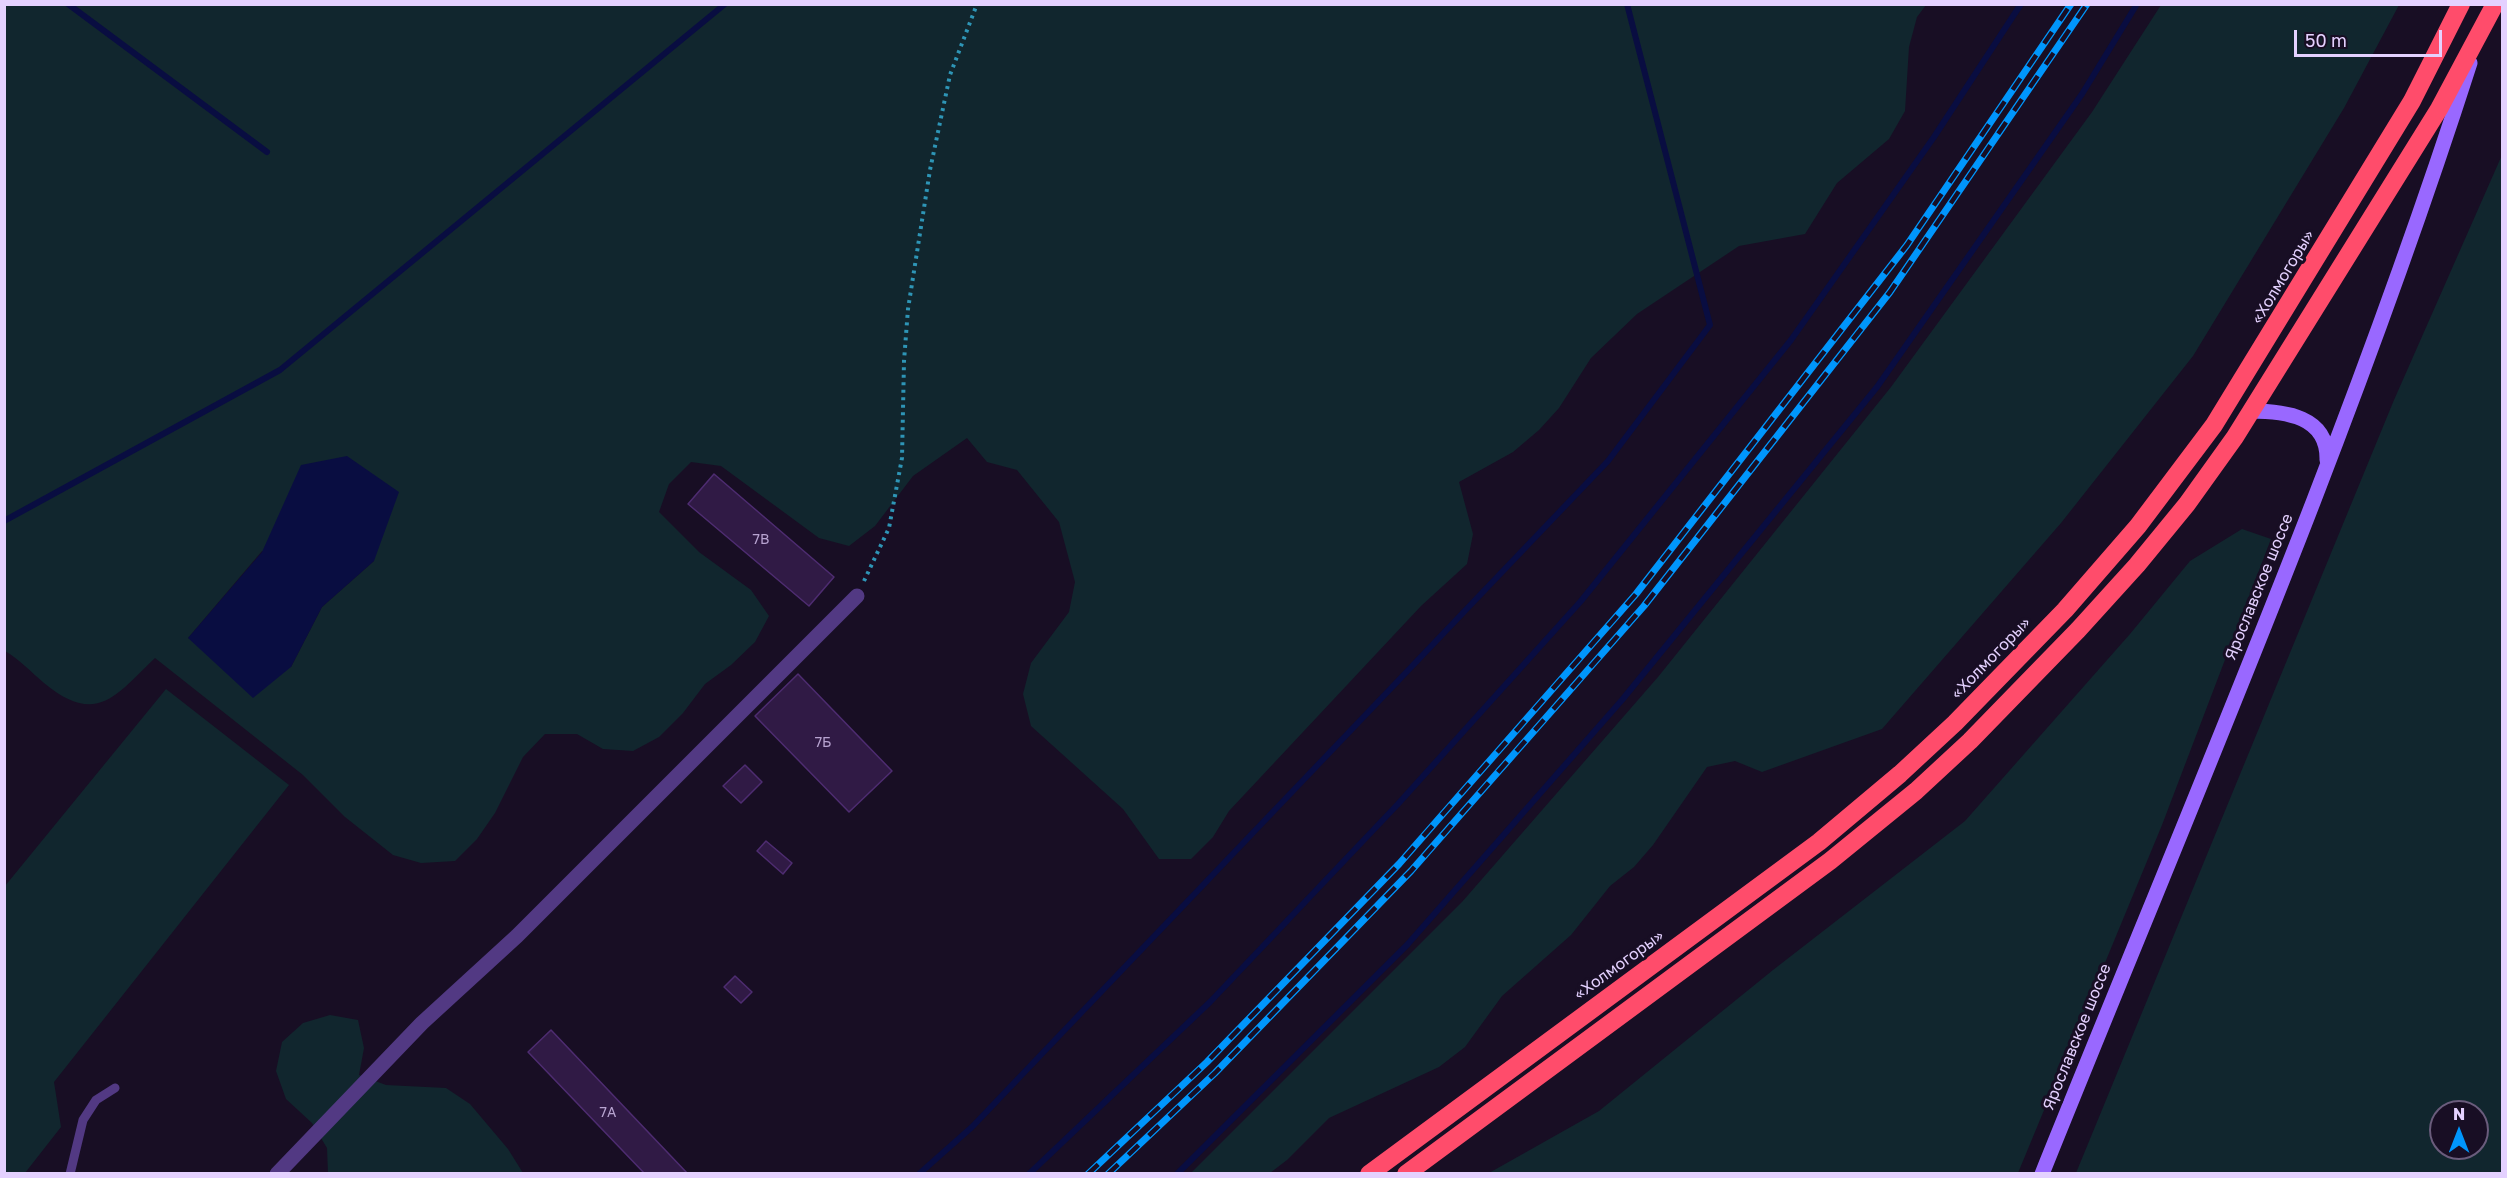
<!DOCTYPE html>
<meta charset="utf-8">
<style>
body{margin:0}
#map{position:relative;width:2507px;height:1178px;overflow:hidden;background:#180e24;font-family:"Golos Text",sans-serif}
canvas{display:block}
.frame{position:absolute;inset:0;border:6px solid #e4d1ff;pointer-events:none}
.north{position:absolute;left:2429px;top:1100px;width:60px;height:60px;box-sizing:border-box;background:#180e24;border:2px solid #6a5c7c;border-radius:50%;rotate:0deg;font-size:16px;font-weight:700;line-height:24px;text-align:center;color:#e4d1ff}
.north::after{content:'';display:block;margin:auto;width:21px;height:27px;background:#0096fc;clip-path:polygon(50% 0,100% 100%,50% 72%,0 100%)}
.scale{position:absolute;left:2294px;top:30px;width:148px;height:27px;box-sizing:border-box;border:3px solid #e4d1ff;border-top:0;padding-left:8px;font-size:18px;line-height:21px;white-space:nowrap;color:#e4d1ff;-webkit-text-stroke:4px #180e24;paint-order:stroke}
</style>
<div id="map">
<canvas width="2507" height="1178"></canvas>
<div class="frame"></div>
<div class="north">N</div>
<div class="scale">50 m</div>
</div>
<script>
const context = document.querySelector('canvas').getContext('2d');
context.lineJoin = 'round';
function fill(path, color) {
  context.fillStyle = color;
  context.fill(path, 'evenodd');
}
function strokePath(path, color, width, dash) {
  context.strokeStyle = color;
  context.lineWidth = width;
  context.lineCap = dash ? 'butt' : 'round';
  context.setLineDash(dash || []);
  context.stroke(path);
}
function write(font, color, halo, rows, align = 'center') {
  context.font = font + ' "Golos Text",sans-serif';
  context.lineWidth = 6;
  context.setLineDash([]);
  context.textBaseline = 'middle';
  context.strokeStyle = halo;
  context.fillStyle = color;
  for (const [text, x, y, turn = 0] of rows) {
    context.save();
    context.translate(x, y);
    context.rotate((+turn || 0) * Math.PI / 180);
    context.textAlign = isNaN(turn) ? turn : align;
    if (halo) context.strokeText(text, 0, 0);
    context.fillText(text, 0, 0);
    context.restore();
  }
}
fill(new Path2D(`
 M 4,5 L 1926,5 L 1917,17 L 1909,47 L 1905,111 L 1889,139 L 1837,183 L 1805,234 L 1739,246 L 1637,314 L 1591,358 L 1559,408 L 1539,430 L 1513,452 L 1459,482 L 1473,534 L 1467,564 L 1421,606 L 1229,811 L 1213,837 L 1191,859 L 1159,859 L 1123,809 L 1031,726 L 1023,694 L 1031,663 L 1069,612 L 1075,582 L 1059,522 L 1017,470 L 987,462 L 967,438 L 913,476 L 875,526 L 849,546 L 819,538 L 721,466 L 691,462 L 669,484 L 659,512 L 699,552 L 751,590 L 769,616 L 755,642 L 731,665 L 705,684 L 683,713 L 659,737 L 633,751 L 603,749 L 577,734 L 545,734 L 523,757 L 495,813 L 477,839 L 455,861 L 421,863 L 393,855 L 345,817 L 303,775 L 155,658 C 116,695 97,727 44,683 C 32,673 19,659 5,651 ZM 262,551 L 374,561 L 322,607 L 291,667 L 188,638 Z
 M 2161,5 L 2399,5 L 2344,108 L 2193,356 L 2061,523 L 1882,729 L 1762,772 L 1735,761 L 1707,767 L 1653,845 L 1634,867 L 1610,886 L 1571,935 L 1502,996 L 1465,1047 L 1439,1067 L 1329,1118 L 1287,1160 L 1270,1173 L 1191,1173 L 1462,902 L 1658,677 L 1891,387 L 2092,112 Z
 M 2502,155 L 2502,1173 L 2076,1173 L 2394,400 ZM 2441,1112 L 2477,1112 L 2477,1148 L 2441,1148 Z
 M 2242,529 L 2271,539 L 2162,825 L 2018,1173 L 1489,1173 L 1599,1111 L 1773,970 L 1965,821 L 2130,634 L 2190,561 Z
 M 166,689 L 289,785 L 54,1082 L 61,1127 L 25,1173 L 5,1173 L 5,886 Z
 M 330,1015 L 358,1020 L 364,1048 L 359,1075 L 386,1085 L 446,1088 L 470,1104 L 508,1149 L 523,1173 L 328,1173 L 327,1148 L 312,1123 L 286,1099 L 276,1071 L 282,1042 L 303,1023 Z`), '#11262e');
fill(new Path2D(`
 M 347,456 L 399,492 L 374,561 L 322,607 L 291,667 L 253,698 L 188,638 L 262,552 L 301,465 Z`), '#090d41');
strokePath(new Path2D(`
 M 68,4 L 267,152
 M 4,521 L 280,370 L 725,4
 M 919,1174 L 972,1127 L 1608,461 L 1710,325 L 1627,4
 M 1029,1174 L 1210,1002 L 1398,804 L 1581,601 L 1791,340 L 1934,137 L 2021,4
 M 1177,1174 L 1407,945 L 1622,700 L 1877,387 L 2082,94 L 2137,4`), '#090d41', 6);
const building = new Path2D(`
 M 714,474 L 834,577 L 809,606 L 688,504 Z
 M 798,674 L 892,771 L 849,812 L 755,716 Z
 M 745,765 L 762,782 L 741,803 L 723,786 Z
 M 766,841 L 792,863 L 783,874 L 757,851 Z
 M 735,976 L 752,992 L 741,1003 L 724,987 Z
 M 551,1030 L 688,1174 L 645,1174 L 528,1052 Z`);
fill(building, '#301a45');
strokePath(building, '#4e2c71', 1.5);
strokePath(new Path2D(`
 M 864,581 L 889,528 L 902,458 L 904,361 L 908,309 L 930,170 L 950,75 L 977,4`), '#2e95b6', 4, [3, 4.5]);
strokePath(new Path2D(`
 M 70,1174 L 83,1120 L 96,1100 L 115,1088`), '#523983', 9);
strokePath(new Path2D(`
 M 277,1174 L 422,1023 L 517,936 L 857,596`), '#523983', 15);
strokePath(new Path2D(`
 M 2250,411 C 2285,411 2328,416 2327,460
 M 2042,1174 C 2190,806 2349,440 2470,63`), '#9968ff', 15);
strokePath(new Path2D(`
 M 1369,1174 L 1819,842 L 1900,774 L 1955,723 L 2065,610 L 2138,526 L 2214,425 L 2412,101 L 2461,4
 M 1406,1174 L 1830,861 L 1916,791 L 1970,741 L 2078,630 L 2137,565 L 2187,504 L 2235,437 L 2439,109 L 2495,4`), '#ff4c6b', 18);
const rail = new Path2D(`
 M 1088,1174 L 1207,1062 L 1399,864 L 1636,594 L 1907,245 L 2071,4
 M 1108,1174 L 1215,1073 L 1411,871 L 1644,606 L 1890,292 L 2087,4`);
strokePath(rail, '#0096fc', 7);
strokePath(rail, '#180e24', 4.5, [14]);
write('14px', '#b7a3d0', null, [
 ["7В",761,540],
 ["7Б",823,743],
 ["7А",608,1113]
]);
write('16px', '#e4d1ff', '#180e24', [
 ["«Холмогоры»",2283,277,-59],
 ["Ярославское шоссе",2259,587,-68],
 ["«Холмогоры»",1991,658,-46],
 ["«Холмогоры»",1619,965,-36],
 ["Ярославское шоссе",2077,1037,-68]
]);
</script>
